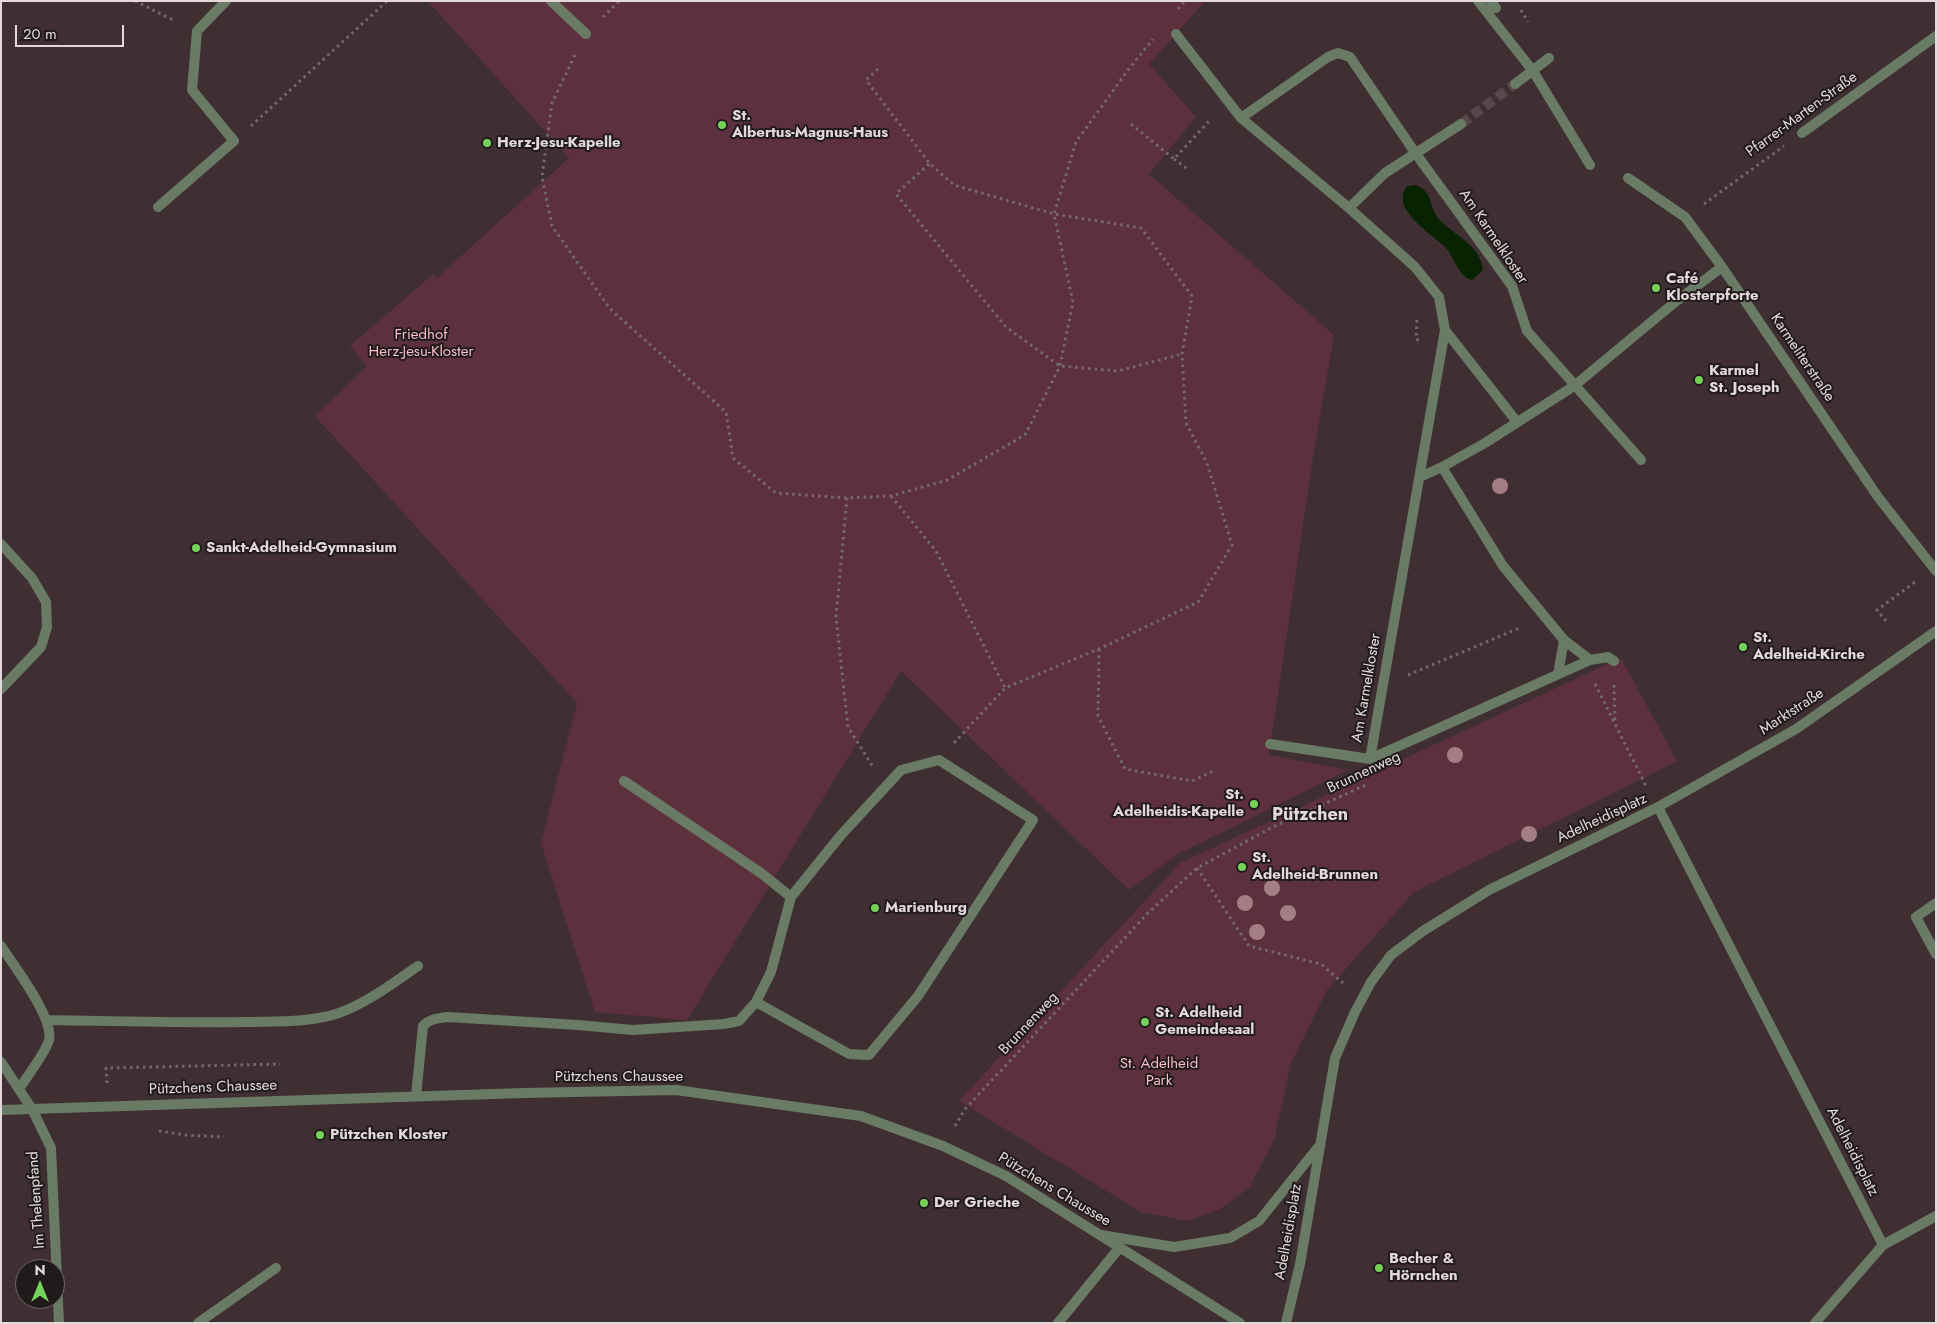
<!DOCTYPE html>
<meta charset="utf-8">
<style>
body{margin:0}
#map{position:relative;width:1937px;height:1324px;overflow:hidden;background:#3f2f33;font-family:Jost,sans-serif}
canvas{display:block}
.frame{position:absolute;inset:0;border:2px solid #e3d9db;pointer-events:none}
.north{position:absolute;left:15px;top:1259px;width:50px;height:50px;box-sizing:border-box;background:#211a1b;border:1px solid #6f6668;border-radius:50%;rotate:0deg;font-size:14px;font-weight:700;line-height:20px;text-align:center;color:#e3d9db}
.north::after{content:'';display:block;margin:auto;width:18px;height:22px;background:#74d25b;clip-path:polygon(50% 0,100% 100%,50% 72%,0 100%)}
.scale{position:absolute;left:15px;top:25px;width:109px;height:22px;box-sizing:border-box;border:2px solid #e3d9db;border-top:0;padding-left:6px;font-size:15px;line-height:18px;white-space:nowrap;color:#e3d9db;-webkit-text-stroke:4px #211a1b;paint-order:stroke}
</style>
<div id="map">
<canvas width="1937" height="1324"></canvas>
<div class="frame"></div>
<div class="north">N</div>
<div class="scale">20 m</div>
</div>
<script>
const context = document.querySelector('canvas').getContext('2d');
context.lineJoin = 'round';
function fill(path, color) {
  context.fillStyle = color;
  context.fill(path, 'evenodd');
}
function strokePath(path, color, width, dash) {
  context.strokeStyle = color;
  context.lineWidth = width;
  context.lineCap = dash ? 'butt' : 'round';
  context.setLineDash(dash || []);
  context.stroke(path);
}
function write(font, color, halo, rows, align = 'center') {
  context.font = font + ' Jost,sans-serif';
  context.lineWidth = 4;
  context.setLineDash([]);
  context.textBaseline = 'middle';
  context.strokeStyle = halo;
  context.fillStyle = color;
  for (const [text, x, y, turn = 0] of rows) {
    context.save();
    context.translate(x, y);
    context.rotate((+turn || 0) * Math.PI / 180);
    context.textAlign = isNaN(turn) ? turn : align;
    if (halo) context.strokeText(text, 0, 0);
    context.fillText(text, 0, 0);
    context.restore();
  }
}
fill(new Path2D(`
 M 428,1 L 1205,1 L 1149,64 L 1196,117 L 1149,174 L 1334,335 L 1313,457 L 1269,755 L 1348,770 L 1178,854 L 1129,890 L 901,671 L 687,1020 L 595,1012 L 541,843 L 577,703 L 315,416 L 367,366 L 350,346 L 433,274 L 437,278 L 569,158 Z
 M 1622,660 L 1677,761 L 1414,892 L 1327,990 L 1291,1063 L 1274,1140 L 1249,1188 L 1220,1209 L 1188,1221 L 1141,1212 L 959,1101 L 1180,863 L 1614,661 Z`), '#5d303d');
fill(new Path2D(`
 M 1415,185 C 1434,191 1428,206 1438,218 C 1454,236 1480,244 1483,270 L 1472,280 C 1458,277 1455,258 1446,248 C 1433,234 1389,210 1407,186 Z`), '#072302');
strokePath(new Path2D(`
 M 1461,124 L 1515,84`), '#58484c', 10, [10, 5]);
strokePath(new Path2D(`
 M 135,1 L 175,21
 M 1178,9 L 1185,1
 M 1521,10 L 1528,22
 M 603,17 L 619,1
 M 575,55 L 552,103 L 542,177 L 552,226 L 610,309 L 726,412 L 733,458 L 776,493 L 847,498 L 891,496 L 947,480 L 1025,435 L 1060,366 L 1073,302 L 1054,214 L 1076,142 L 1128,70 L 1153,39
 M 878,69 L 866,80 L 930,164 L 954,185 L 1054,214 L 1141,228 L 1192,296 L 1182,354 L 1186,423 L 1207,463 L 1232,545 L 1198,602 L 1099,649 L 1005,688 L 954,743
 M 1131,124 L 1174,159 L 1211,119
 M 251,126 L 387,1
 M 1174,159 L 1186,168
 M 929,164 L 896,194 L 1006,327 L 1060,366 L 1118,371 L 1182,354
 M 1704,204 L 1784,146
 M 1417,320 L 1416,339 L 1420,341
 M 891,496 L 936,551 L 1005,688
 M 847,498 L 836,617 L 848,727 L 873,767
 M 1886,621 L 1877,610 L 1915,582
 M 1099,649 L 1098,716 L 1125,769 L 1192,781 L 1216,770
 M 1408,675 L 1522,627
 M 1595,684 L 1646,786
 M 1614,685 L 1615,721
 M 1197,868 L 1249,946 L 1321,964 L 1343,983
 M 107,1083 L 106,1068 L 280,1064
 M 955,1126 L 965,1109 L 1148,913 L 1197,868 L 1273,827 L 1368,784
 M 159,1131 L 185,1135 L 224,1137`), '#76686b', 3, [2.5, 4]);
strokePath(new Path2D(`
 M 551,1 L 586,34
 M 158,207 L 234,141 L 192,90 L 197,31 L 226,1
 M 1,544 L 32,578 L 46,602 L 47,627 L 41,647 L 1,689
 M 1936,903 L 1916,917 L 1936,954
 M 1,946 C 14,966 54,1018 49,1040 C 46,1052 26,1078 19,1089
 M 756,1002 L 849,1054 L 869,1055 L 918,996 L 1033,820 L 939,760 L 901,770 L 841,835 L 791,897
 M 46,1020 C 112,1021 178,1023 244,1022 C 275,1021 310,1023 339,1013 C 367,1003 393,983 418,966
 M 416,1096 L 423,1026 C 429,1019 439,1018 448,1017 L 578,1025 L 633,1030 L 724,1024 L 739,1021 L 756,1002 L 771,972 L 791,897 L 761,873 L 624,781
 M 1058,1323 L 1120,1247`), '#697a65', 10);
strokePath(new Path2D(`
 M 1478,1 L 1533,71 L 1590,165
 M 1491,1 L 1496,8
 M 1176,34 L 1241,118 L 1349,208 L 1415,267 L 1439,297 L 1445,330 L 1370,759
 M 1515,84 L 1549,58
 M 1241,118 L 1328,57 L 1338,53 L 1350,57 L 1416,154 L 1512,286 L 1527,331 L 1641,460
 M 1349,208 L 1385,173 L 1461,124
 M 1445,330 L 1517,422
 M 1442,467 L 1503,566 L 1564,640 L 1558,674
 M 1420,477 L 1442,467 L 1485,443 L 1574,386 L 1674,303 L 1722,267
 M 1564,640 L 1590,660
 M 1270,744 L 1370,759
 M 1370,759 L 1590,660 L 1608,657 L 1614,661`), '#697a65', 10);
strokePath(new Path2D(`
 M 1802,133 L 1936,36
 M 1628,178 L 1685,217 L 1722,267 L 1878,497 L 1936,571
 M 1658,807 L 1883,1245
 M 1,1062 L 32,1109 L 51,1148 L 59,1323
 M 1101,1235 L 1174,1247 L 1230,1238 L 1259,1221 L 1319,1146
 M 198,1323 L 276,1268
 M 1286,1323 L 1300,1264 L 1335,1058 L 1355,1012 L 1371,982 L 1391,955 L 1423,931 L 1489,890 L 1658,807 L 1796,729 L 1936,631
 M 1815,1323 L 1883,1245 L 1936,1216`), '#697a65', 10);
strokePath(new Path2D(`
 M 1,1110 L 524,1093 L 676,1090 L 861,1116 L 943,1146 L 1006,1176 L 1240,1323`), '#697a65', 10);
context.fillStyle = '#a47e87';
for (const [x, y] of [
 [1500,486],
 [1455,755],
 [1529,834],
 [1272,888],
 [1245,903],
 [1288,913],
 [1257,932]
]) {
  context.beginPath();
  context.arc(x, y, 8, 0, 2 * Math.PI);
  context.fill();
}
for (const [x, y, r, color] of [
 [722,125,5,"#74d25b"],
 [487,143,5,"#74d25b"],
 [1656,288,5,"#74d25b"],
 [1699,380,5,"#74d25b"],
 [196,548,5,"#74d25b"],
 [1743,647,5,"#74d25b"],
 [1254,804,5,"#74d25b"],
 [1242,867,5,"#74d25b"],
 [875,908,5,"#74d25b"],
 [1145,1022,5,"#74d25b"],
 [320,1135,5,"#74d25b"],
 [924,1203,5,"#74d25b"],
 [1379,1268,5,"#74d25b"]
]) {
  const dot = new Path2D();
  dot.arc(x, y, r, 0, 2 * Math.PI);
  context.fillStyle = color;
  context.fill(dot);
  strokePath(dot, '#211a1b', 2);
}
write('15px', '#e3d9db', '#211a1b', [
 ["Pfarrer-Marten-Straße",1802,115,-36],
 ["Am Karmelkloster",1493,237,56],
 ["Karmeliterstraße",1802,358,56],
 ["Am Karmelkloster",1367,688,-80],
 ["Marktstraße",1792,712,-33],
 ["Brunnenweg",1364,773,-25],
 ["Adelheidisplatz",1602,819,-25],
 ["Brunnenweg",1029,1024,-47],
 ["Pützchens Chaussee",619,1077],
 ["Pützchens Chaussee",213,1088,-2],
 ["Adelheidisplatz",1852,1152,63],
 ["Pützchens Chaussee",1054,1190,31],
 ["Im Thelenpfand",37,1200,-94],
 ["Adelheidisplatz",1289,1232,-80]
]);
write('bold 15px', '#e3d9db', '#211a1b', [
 ["St.",732,116],
 ["Albertus-Magnus-Haus",732,133],
 ["Herz-Jesu-Kapelle",497,143],
 ["Café",1666,279],
 ["Klosterpforte",1666,296],
 ["Karmel",1709,371],
 ["St. Joseph",1709,388],
 ["Sankt-Adelheid-Gymnasium",206,548],
 ["St.",1753,638],
 ["Adelheid-Kirche",1753,655],
 ["St.",1244,795,"right"],
 ["Adelheidis-Kapelle",1244,812,"right"],
 ["St.",1252,858],
 ["Adelheid-Brunnen",1252,875],
 ["Marienburg",885,908],
 ["St. Adelheid",1155,1013],
 ["Gemeindesaal",1155,1030],
 ["Pützchen Kloster",330,1135],
 ["Der Grieche",934,1203],
 ["Becher &",1389,1259],
 ["Hörnchen",1389,1276]
], 'left');
write('15px', '#f7becc', '#211a1b', [
 ["Friedhof",421,335],
 ["Herz-Jesu-Kloster",421,352],
 ["St. Adelheid",1159,1064],
 ["Park",1159,1081]
]);
write('bold 18px', '#e3d9db', '#211a1b', [
 ["Pützchen",1310,816]
]);
</script>
